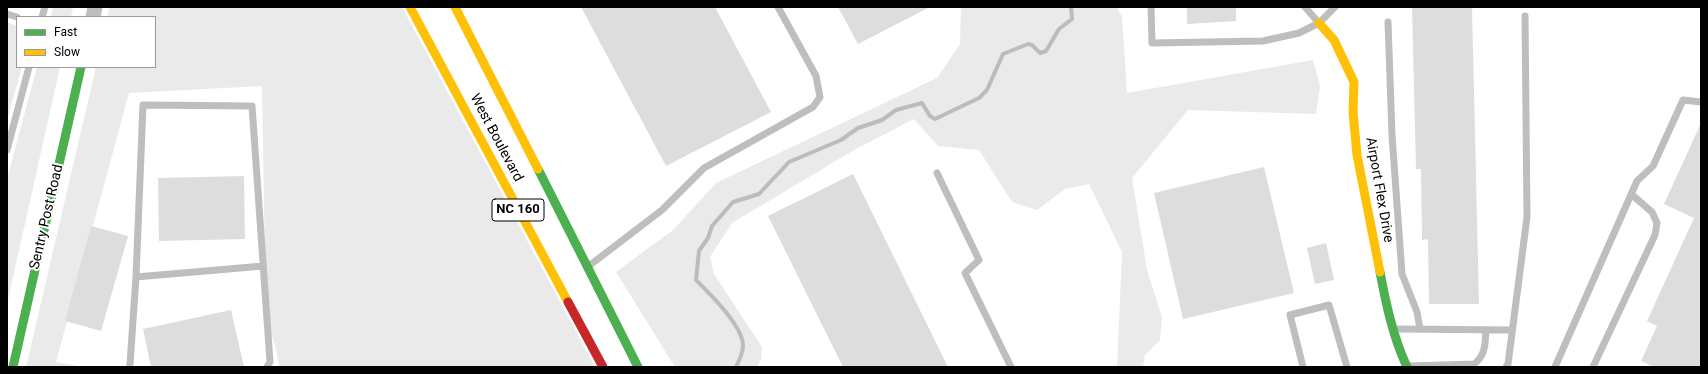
<!DOCTYPE html>
<style>
body{margin:0}
#map{position:relative;width:1708px;height:374px;overflow:hidden;background:#fff;font-family:Roboto,sans-serif}
canvas{display:block}
.frame{position:absolute;inset:0;border:8px solid #000;pointer-events:none}
.legend{position:absolute;left:16px;top:16px;width:140px;height:52px;box-sizing:border-box;background:#fff;border:1px solid #999;margin:0;padding:5px 7px;list-style:none;font-size:12px;color:#000}
.legend li{display:flex;align-items:center;gap:8px;height:20px}
.legend b{width:20px;border:1px solid #999}
</style>
<div id="map">
<canvas width="1708" height="374"></canvas>
<div class="frame"></div>
<ul class="legend">
<li><b style="height:5px;background:#4caf50"></b>Fast</li>
<li><b style="height:5px;background:#ffc107"></b>Slow</li>
</ul>
</div>
<script>
const context = document.querySelector('canvas').getContext('2d');
context.lineJoin = 'round';
function fill(path, color) {
  context.fillStyle = color;
  context.fill(path, 'evenodd');
}
function strokePath(path, color, width, dash) {
  context.strokeStyle = color;
  context.lineWidth = width;
  context.lineCap = dash ? 'butt' : 'round';
  context.setLineDash(dash || []);
  context.stroke(path);
}
function write(font, color, halo, rows, align = 'center') {
  context.font = font + ' Roboto,sans-serif';
  context.lineWidth = 4;
  context.setLineDash([]);
  context.textBaseline = 'middle';
  context.strokeStyle = halo;
  context.fillStyle = color;
  for (const [text, x, y, turn = 0] of rows) {
    context.save();
    context.translate(x, y);
    context.rotate((+turn || 0) * Math.PI / 180);
    context.textAlign = isNaN(turn) ? turn : align;
    if (halo) context.strokeText(text, 0, 0);
    context.fillText(text, 0, 0);
    context.restore();
  }
}
fill(new Path2D(`
 M 53,7 L 73,7 L 71,17 L 51,17 Z
 M 110,7 L 402,7 L 595,367 L 279,367 L 276,348 L 266,319 L 262,86 L 129,93 L 56,362 L 83,367 L 26,367 L 96,67 L 155,67 L 155,17 L 107,17 Z
 M 961,7 L 1117,7 L 1122,17 L 1127,93 L 1313,60 L 1320,86 L 1316,114 L 1188,110 L 1132,178 L 1147,270 L 1162,317 L 1160,340 L 1145,355 L 1143,367 L 1117,367 L 1122,252 L 1089,184 L 1065,189 L 1037,210 L 1012,202 L 979,150 L 938,146 L 914,119 L 854,150 L 732,223 L 710,257 L 714,274 L 762,347 L 761,360 L 757,367 L 675,367 L 616,272 L 673,230 L 716,183 L 937,78 L 960,44 Z
 M 7,22 L 17,26 L 17,67 L 22,67 L 7,120 Z
 M 37,67 L 60,67 L 7,304 L 7,179 Z`), '#eaeaea');
strokePath(new Path2D(`
 M 736,367 C 739,361 743,353 743,346 C 743,326 710,294 696,280 L 699,251 L 708,238 L 712,226 L 733,202 L 759,194 L 789,162 L 841,140 L 858,128 L 882,120 L 896,110 L 922,103 L 930,116 L 935,119 L 979,98 L 987,90 L 1003,54 L 1028,44 L 1032,45 L 1040,53 L 1046,51 L 1059,29 L 1072,19 L 1071,7`), '#bcbcbc', 4);
fill(new Path2D(`
 M 581,7 L 715,7 L 771,112 L 666,166 Z
 M 838,7 L 930,7 L 858,44 Z
 M 1187,7 L 1236,7 L 1236,21 L 1187,24 Z
 M 1412,7 L 1472,7 L 1479,304 L 1429,304 L 1428,239 L 1422,240 L 1421,169 L 1416,169 Z
 M 1701,123 L 1701,367 L 1654,367 L 1641,361 L 1657,326 L 1647,321 L 1694,218 L 1664,204 Z
 M 1264,167 L 1294,293 L 1183,319 L 1154,193 Z
 M 853,174 L 948,367 L 843,367 L 768,216 Z
 M 244,176 L 245,239 L 159,241 L 158,178 Z
 M 91,226 L 128,236 L 101,331 L 65,321 Z
 M 1326,243 L 1334,280 L 1315,284 L 1307,248 Z
 M 231,310 L 244,367 L 151,367 L 143,329 Z`), '#ddd');
strokePath(new Path2D(`
 M 1151,7 L 1152,43 L 1263,41 L 1299,33 L 1319,23 L 1335,7
 M 1305,7 L 1318,22
 M 7,14 L 17,17
 M 42,17 L 45,7
 M 1388,22 L 1392,135 L 1402,274 L 1417,312 L 1420,329
 M 7,150 L 29,67
 M 937,173 L 979,260 L 965,273 L 1011,367
 M 590,265 L 662,210 L 704,168 L 813,107 L 820,97 L 816,76 L 778,7
 M 136,277 L 263,266
 M 1395,329 L 1512,330
 M 130,364 L 136,277 L 143,105 L 252,106 L 270,362 L 267,367
 M 1409,366 L 1474,364 C 1486,355 1485,343 1486,330
 M 1303,367 L 1290,315 L 1329,305 L 1347,367
 M 1506,367 L 1508,364 L 1527,217 L 1525,16
 M 1555,367 L 1637,181 L 1653,166 L 1683,100 L 1701,102
 M 1593,367 L 1655,235 L 1657,223 L 1652,212 L 1631,194`), '#bebebe', 7);
strokePath(new Path2D(`
 M 93,17 L 95,7`), '#bebebe', 15);
strokePath(new Path2D(`
 M 538,169 L 638,367
 M 1380,272 C 1386,304 1393,337 1407,367
 M 13,367 L 81,67`), '#4caf50', 9);
strokePath(new Path2D(`
 M 410,7 L 568,302
 M 455,7 L 538,169
 M 1319,23 L 1334,40 L 1354,82 L 1353,112 L 1357,155 L 1380,272`), '#ffc107', 9);
strokePath(new Path2D(`
 M 568,302 L 603,367`), '#c62828', 9);
for (const [x, y, w] of [
 [518,210,52]
]) {
  const box = new Path2D();
  box.roundRect(x - w / 2, y - 11, w, 22, 3);
  context.fillStyle = '#fff';
  context.fill(box);
  strokePath(box, '#000', 1);
}
write('bold 13px', '#000', null, [
 ["NC 160",518,210]
]);
write('14px', '#000', '#fff', [
 ["West Boulevard",496,138,62],
 ["Airport Flex Drive",1379,190,80],
 ["Sentry Post Road",47,217,-77]
]);
</script>
